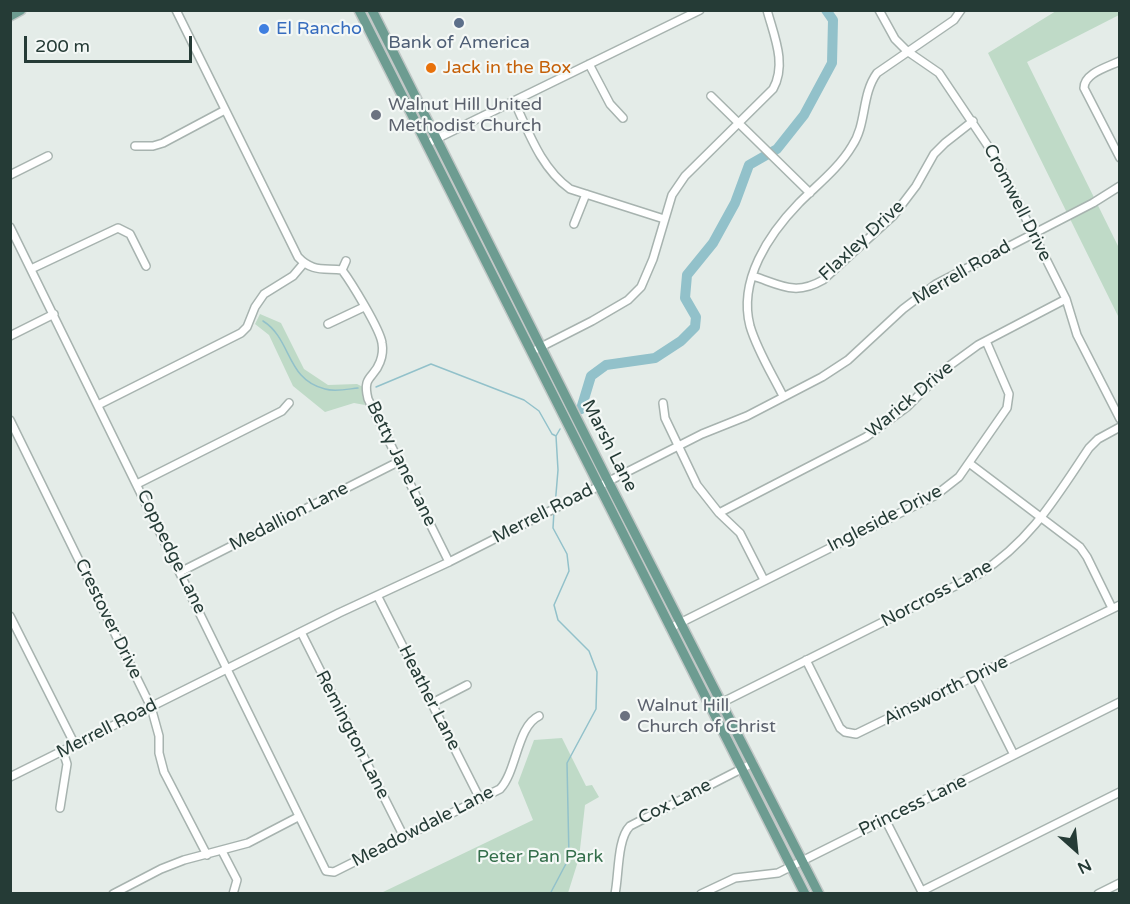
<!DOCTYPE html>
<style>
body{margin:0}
#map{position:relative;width:1130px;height:904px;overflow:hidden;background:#e4ece8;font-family:"Varela Round",sans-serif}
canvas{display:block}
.frame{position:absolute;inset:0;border:12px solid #253b36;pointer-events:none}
.north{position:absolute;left:1046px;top:820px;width:60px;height:60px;-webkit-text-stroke:4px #f4f8f6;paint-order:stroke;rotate:153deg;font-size:16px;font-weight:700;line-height:24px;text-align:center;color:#253b36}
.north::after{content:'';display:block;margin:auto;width:21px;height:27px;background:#253b36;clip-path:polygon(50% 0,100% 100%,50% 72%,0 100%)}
.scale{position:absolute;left:24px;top:36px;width:168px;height:27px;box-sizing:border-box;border:3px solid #253b36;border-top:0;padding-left:8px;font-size:18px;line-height:21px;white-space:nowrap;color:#253b36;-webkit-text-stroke:4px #f4f8f6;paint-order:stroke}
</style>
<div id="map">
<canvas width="1130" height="904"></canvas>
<div class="frame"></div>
<div class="north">N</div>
<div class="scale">200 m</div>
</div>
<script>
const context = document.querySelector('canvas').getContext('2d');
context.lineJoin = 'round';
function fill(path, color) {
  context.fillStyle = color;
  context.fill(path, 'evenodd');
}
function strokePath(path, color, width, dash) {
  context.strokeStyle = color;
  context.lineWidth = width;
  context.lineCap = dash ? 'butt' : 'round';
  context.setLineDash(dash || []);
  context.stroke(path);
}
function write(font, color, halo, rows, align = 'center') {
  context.font = font + ' "Varela Round",sans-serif';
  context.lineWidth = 4.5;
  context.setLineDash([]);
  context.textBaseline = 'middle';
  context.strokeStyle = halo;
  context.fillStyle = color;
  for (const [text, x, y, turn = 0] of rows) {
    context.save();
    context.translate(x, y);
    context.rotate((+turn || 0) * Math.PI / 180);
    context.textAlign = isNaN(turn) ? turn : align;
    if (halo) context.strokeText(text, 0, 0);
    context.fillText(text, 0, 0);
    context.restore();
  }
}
fill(new Path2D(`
 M 1056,11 L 1119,11 L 1119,15 L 1027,62 L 1119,248 L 1119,318 L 988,53 Z
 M 260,314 L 281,323 L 304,369 L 328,385 L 357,384 L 363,387 L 362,395 L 365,405 L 354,403 L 325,412 L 293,386 L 269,335 L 255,324 Z
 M 562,738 L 586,786 L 592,785 L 599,797 L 585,805 L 579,858 L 568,893 L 381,893 L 533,820 L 518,783 L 534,740 Z`), '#bfdac7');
strokePath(new Path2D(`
 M 263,321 C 292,339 286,380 325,389 C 335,392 348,389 358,388
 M 376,387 L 431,364 L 524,400 L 539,411 L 552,434 L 556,436
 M 555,506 L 558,470 L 556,436 L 560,429
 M 550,894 L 569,858 L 567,763 L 596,709 L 597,672 L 589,651 L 558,620 L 554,605 L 569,571 L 567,554 L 553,528 L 554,511`), '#92c1ca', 1.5);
strokePath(new Path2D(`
 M 581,409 L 591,376 L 606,365 L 655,358 L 681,341 L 695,327 L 696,317 L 685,298 L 687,275 L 713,243 L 735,203 L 749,165 L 777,149 L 804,115 L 832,63 L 833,20 L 826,10`), '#92c1ca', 10);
const minor = new Path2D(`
 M 176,10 L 298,257 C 312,272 323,268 342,270 C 351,282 380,329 382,343 C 383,349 382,357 380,362 C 374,379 362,375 368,399 L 449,562
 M 879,10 L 895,39 L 907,51 L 939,73 L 994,155 L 1066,299 L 1077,335 L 1120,419
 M 1120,61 C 1108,67 1084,73 1084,88 L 1120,158
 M 589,64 L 610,104 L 623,118
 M 711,96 L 810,193
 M 514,101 C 529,133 541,168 570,189 L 664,219
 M 432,141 L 700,10
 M 135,146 L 153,146 L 163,143 L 225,110
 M 10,175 L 48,156
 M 574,224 L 586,194
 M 10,227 L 326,871 L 334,872 L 500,789 C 517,771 517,726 539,716
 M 31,269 L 118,228 L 130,234 L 146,266
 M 342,270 L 346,261
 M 753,276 C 781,285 795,296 823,280 L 894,215 L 916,186 L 934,154 L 945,143 L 973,121
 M 328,324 L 364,307
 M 10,336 L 54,314
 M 537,349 L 592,321 L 628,300 L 641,287 L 653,259 L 672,195 L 685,176 L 773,89 C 787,64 774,36 767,10
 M 783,396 C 772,374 757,350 750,326 C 738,280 769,234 799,203 C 817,185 839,168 852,146 C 867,124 861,95 877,73 L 954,20 L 961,10
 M 663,403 L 665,418 L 697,485 L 719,513 L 740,533 L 764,580
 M 98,405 L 241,333 L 247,327 L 255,307 L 264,294 L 293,276 L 304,263
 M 10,420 L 151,707 L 159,736 L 159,753 L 164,772 L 207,855
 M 969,463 L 1080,547 L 1087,557 L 1112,608
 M 137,484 L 282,411 L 289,403
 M 719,513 L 866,437 L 907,407 L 945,369 L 978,345 L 1066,299
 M 180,572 L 398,462
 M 378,597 L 480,799
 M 10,616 L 75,745
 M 670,628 L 936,495 L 959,477 L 1007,408 L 1009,394 L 986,341
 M 301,632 L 404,837
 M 806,660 L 840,728 L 845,732 L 856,734 L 1120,605
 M 975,677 L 1014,755
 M 432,703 L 467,685
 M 711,708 L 979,574 C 1031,541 1056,497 1089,448 L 1098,439 L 1120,427
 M 10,777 L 339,613 L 449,562 L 702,434 L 747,416 L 822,377 L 848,360 L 903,309 L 936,284 L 1093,203 L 1120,186
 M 60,808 L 67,764 L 63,751
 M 885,819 L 923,894
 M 222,851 L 237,880 L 233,894
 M 922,891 L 1120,792
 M 113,894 L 161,869 L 184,860 L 248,843 L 298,817
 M 615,894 C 619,875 617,839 630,826 L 753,763
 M 701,894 L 735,878 L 778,873 L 1120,702
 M 1098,894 L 1120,883`);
const major = new Path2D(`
 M 359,10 L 805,894
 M 372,10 L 605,475 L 819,894
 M 10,16 L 21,10`);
strokePath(minor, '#a7b3af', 10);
strokePath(major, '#c2c8c7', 12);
strokePath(minor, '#fff', 7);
strokePath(major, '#6d9c91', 9);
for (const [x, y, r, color] of [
 [459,23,6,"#5c6f8a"],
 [264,29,6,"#3f7fe0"],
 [431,68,6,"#e8710a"],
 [376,115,6,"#6b7280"],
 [625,716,6,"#6b7280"]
]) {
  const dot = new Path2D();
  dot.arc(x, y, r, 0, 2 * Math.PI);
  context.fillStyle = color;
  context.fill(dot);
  strokePath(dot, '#f4f8f6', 2);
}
write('18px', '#366cbe', '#f4f8f6', [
 ["El Rancho",276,29]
], 'left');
write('18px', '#4e5e75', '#f4f8f6', [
 ["Bank of America",459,43]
]);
write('18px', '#c56008', '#f4f8f6', [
 ["Jack in the Box",443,68]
], 'left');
write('18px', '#5b616d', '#f4f8f6', [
 ["Walnut Hill United",388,105],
 ["Methodist Church",388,126],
 ["Walnut Hill",637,706],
 ["Church of Christ",637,727]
], 'left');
write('18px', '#253b36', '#f4f8f6', [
 ["Cromwell Drive",1017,203,63],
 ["Flaxley Drive",862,241,-43],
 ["Merrell Road",962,273,-30],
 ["Warick Drive",910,400,-40],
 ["Marsh Lane",609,446,63],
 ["Betty Jane Lane",401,464,64],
 ["Merrell Road",543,514,-27],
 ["Medallion Lane",289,517,-27],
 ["Ingleside Drive",885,519,-27],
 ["Coppedge Lane",171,552,64],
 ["Norcross Lane",937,594,-28],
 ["Crestover Drive",108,619,64],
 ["Ainsworth Drive",946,691,-26],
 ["Heather Lane",429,698,63],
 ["Merrell Road",107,729,-27],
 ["Remington Lane",352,735,63],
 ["Cox Lane",675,802,-27],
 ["Princess Lane",913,806,-26],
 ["Meadowdale Lane",423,827,-27]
]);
write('18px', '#346e4b', '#f4f8f6', [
 ["Peter Pan Park",540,857]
]);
</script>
